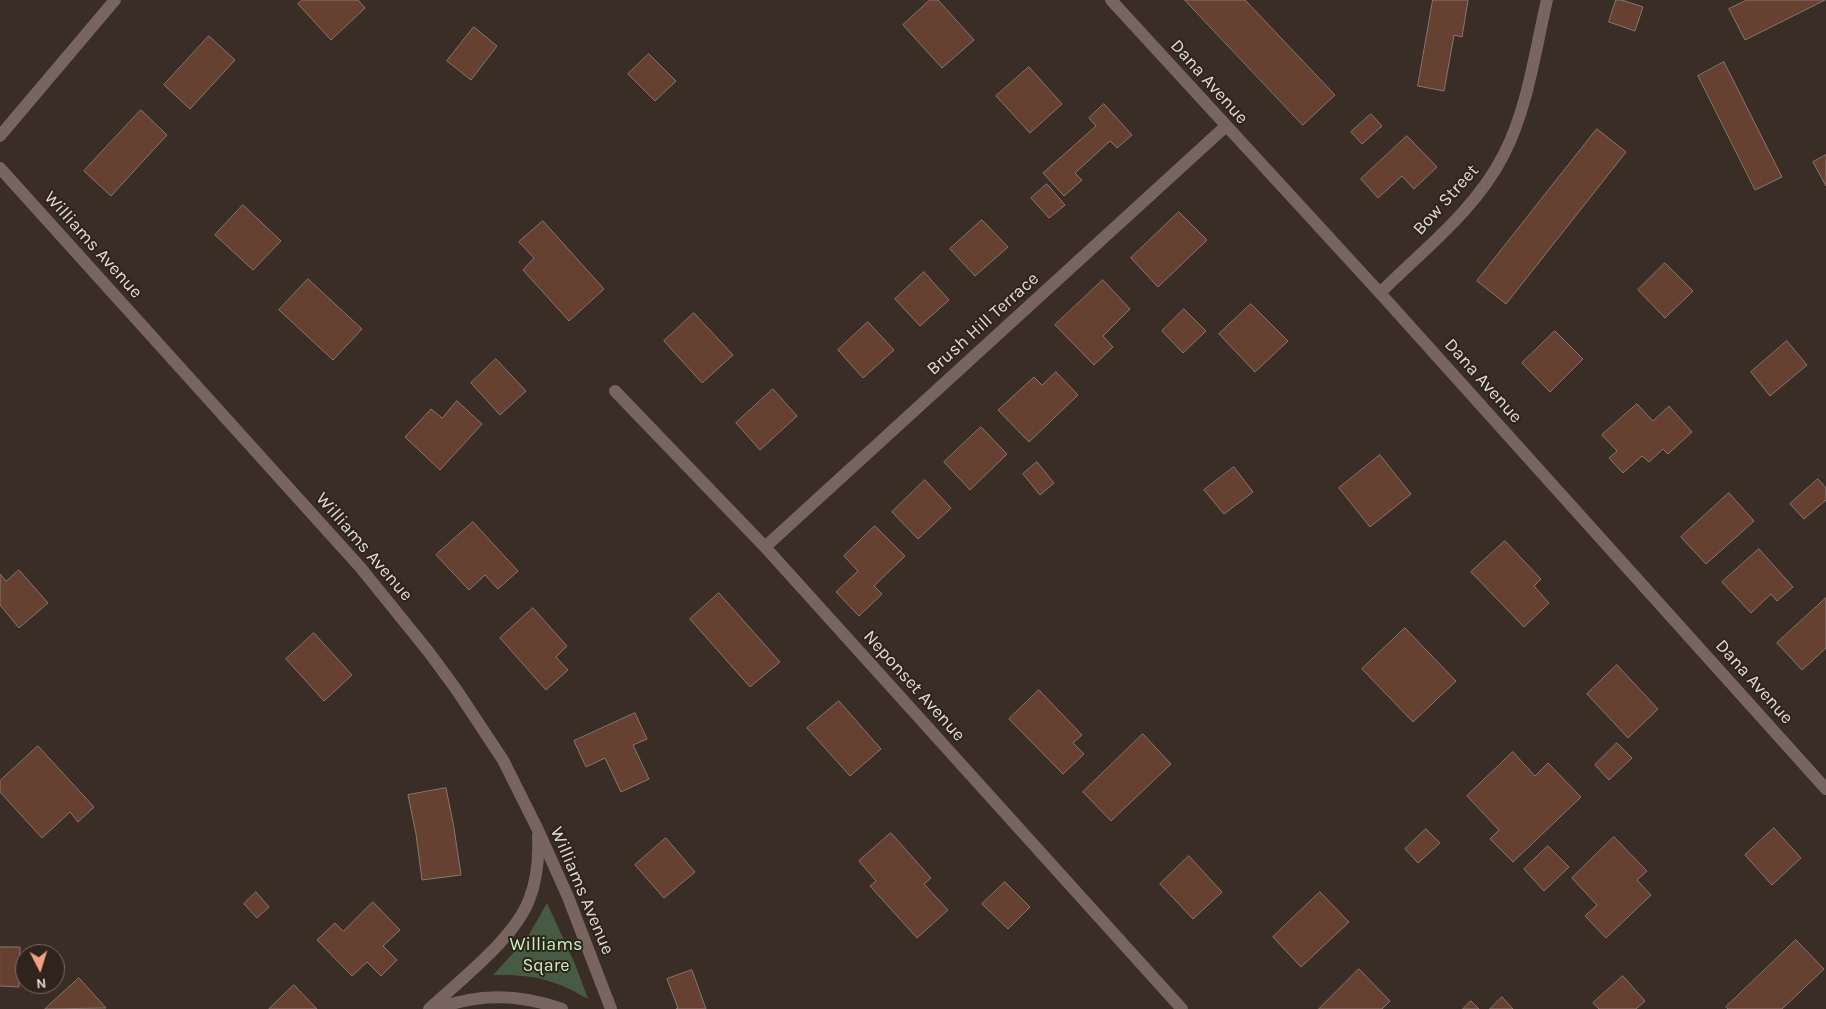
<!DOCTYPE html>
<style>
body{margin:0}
#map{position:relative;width:1826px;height:1009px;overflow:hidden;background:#392d25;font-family:Karla,sans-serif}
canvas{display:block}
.north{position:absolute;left:15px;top:944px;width:50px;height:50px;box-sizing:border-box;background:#2f231c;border:1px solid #766c66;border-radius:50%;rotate:175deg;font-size:14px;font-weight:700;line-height:20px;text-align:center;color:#e0d9d4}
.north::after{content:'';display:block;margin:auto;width:18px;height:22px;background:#f1a17d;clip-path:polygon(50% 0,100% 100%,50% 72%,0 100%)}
</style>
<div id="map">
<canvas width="1826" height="1009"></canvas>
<div class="north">N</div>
</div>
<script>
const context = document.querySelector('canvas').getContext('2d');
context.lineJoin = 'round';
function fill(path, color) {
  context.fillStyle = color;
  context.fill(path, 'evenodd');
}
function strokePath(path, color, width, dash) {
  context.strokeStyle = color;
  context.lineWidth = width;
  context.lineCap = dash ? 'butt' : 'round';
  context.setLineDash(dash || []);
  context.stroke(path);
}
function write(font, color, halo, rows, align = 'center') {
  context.font = font + ' Karla,sans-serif';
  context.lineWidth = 4;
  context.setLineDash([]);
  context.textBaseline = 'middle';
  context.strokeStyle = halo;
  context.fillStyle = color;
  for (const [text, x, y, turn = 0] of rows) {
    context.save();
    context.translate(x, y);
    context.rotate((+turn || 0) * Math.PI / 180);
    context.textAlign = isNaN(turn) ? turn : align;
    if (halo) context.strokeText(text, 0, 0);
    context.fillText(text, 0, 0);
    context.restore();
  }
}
fill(new Path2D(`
 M 547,903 L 575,964 L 588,999 C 554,979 533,974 493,975 L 527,938 Z`), '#475b44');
const building = new Path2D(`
 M 302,0 L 358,0 L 365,8 L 331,40 L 298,4 Z
 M 930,0 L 938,0 L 974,40 L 942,68 L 903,25 Z
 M 1185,0 L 1245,0 L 1335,95 L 1303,125 Z
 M 1433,0 L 1468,0 L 1462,37 L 1454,35 L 1444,91 L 1418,86 Z
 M 1616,0 L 1622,0 L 1643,7 L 1635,31 L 1609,22 Z
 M 1747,0 L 1825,0 L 1745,40 L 1729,9 Z
 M 474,27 L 497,46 L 471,80 L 447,61 Z
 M 209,36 L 235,60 L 190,109 L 164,85 Z
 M 649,54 L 676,81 L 655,101 L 628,74 Z
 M 1724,62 L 1782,177 L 1755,190 L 1698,76 Z
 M 1029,67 L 1062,104 L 1030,133 L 996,96 Z
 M 1104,104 L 1132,135 L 1117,148 L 1110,141 L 1075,173 L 1082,180 L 1064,196 L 1043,173 L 1096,126 L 1089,118 Z
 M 141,110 L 167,135 L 111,196 L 84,171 Z
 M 1371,114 L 1382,126 L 1362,144 L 1351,132 Z
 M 1597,129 L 1626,152 L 1506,304 L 1477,281 Z
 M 1407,136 L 1437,167 L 1414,189 L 1402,176 L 1378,198 L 1361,179 Z
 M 1826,155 L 1826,186 L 1813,162 Z
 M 1047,184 L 1065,205 L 1049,218 L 1031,198 Z
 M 243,205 L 281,241 L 253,270 L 215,235 Z
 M 1179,212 L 1207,240 L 1158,287 L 1131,258 Z
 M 982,220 L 1008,247 L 975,276 L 950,249 Z
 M 543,221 L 604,289 L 569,321 L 523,270 L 534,258 L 519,242 Z
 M 1665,263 L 1693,291 L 1665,318 L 1638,290 Z
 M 924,272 L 949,300 L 920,326 L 895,299 Z
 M 308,279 L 362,329 L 333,360 L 279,310 Z
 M 1103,280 L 1130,309 L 1103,336 L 1113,347 L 1094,365 L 1055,325 Z
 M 1251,304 L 1288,341 L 1255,372 L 1219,334 Z
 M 1184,309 L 1206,331 L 1183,353 L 1162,331 Z
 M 694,313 L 733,355 L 702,383 L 664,341 Z
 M 868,322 L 894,350 L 863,378 L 838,350 Z
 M 1555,331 L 1583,359 L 1550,392 L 1522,363 Z
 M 1787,341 L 1807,365 L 1770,396 L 1751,372 Z
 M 496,359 L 526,391 L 500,415 L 471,383 Z
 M 1056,372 L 1078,395 L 1029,442 L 998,410 L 1034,377 L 1042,385 Z
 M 773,389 L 797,416 L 760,450 L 736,423 Z
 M 457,401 L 482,424 L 440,470 L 405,437 L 431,409 L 442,418 Z
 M 1637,404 L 1653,421 L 1669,406 L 1692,432 L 1668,454 L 1663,449 L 1649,462 L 1642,456 L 1623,473 L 1609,458 L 1617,451 L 1602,435 Z
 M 981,427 L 1007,454 L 970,490 L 944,462 Z
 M 1380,455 L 1411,494 L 1370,527 L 1339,488 Z
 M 1037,462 L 1054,483 L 1040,495 L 1023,474 Z
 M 1234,467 L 1253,492 L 1224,514 L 1204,490 Z
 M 1818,479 L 1826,488 L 1826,500 L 1804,519 L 1790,504 Z
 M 925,480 L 951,508 L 918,539 L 892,512 Z
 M 1729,493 L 1754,521 L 1706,564 L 1681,537 Z
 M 473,522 L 518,571 L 498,589 L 485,575 L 469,590 L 436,555 Z
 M 875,526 L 905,556 L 874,586 L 882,594 L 859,616 L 836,592 L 858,571 L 844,556 Z
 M 1505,541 L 1541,579 L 1534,586 L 1549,603 L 1524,627 L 1471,572 Z
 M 1759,549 L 1793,587 L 1777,601 L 1771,594 L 1751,613 L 1722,582 Z
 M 19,570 L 48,603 L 19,628 L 0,605 L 0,574 L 6,581 Z
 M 719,593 L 780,662 L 750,687 L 690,619 Z
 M 1826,598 L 1826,648 L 1802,670 L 1777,643 Z
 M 533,608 L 567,646 L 556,657 L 568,670 L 546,690 L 500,638 Z
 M 1405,628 L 1456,681 L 1413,722 L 1362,669 Z
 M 314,633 L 352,675 L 324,701 L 286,659 Z
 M 1617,665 L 1658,709 L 1628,738 L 1587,694 Z
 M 1039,690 L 1082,735 L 1073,743 L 1084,754 L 1063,774 L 1009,719 Z
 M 839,701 L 881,749 L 850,776 L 807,728 Z
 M 635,713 L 647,739 L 633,745 L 649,779 L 621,792 L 605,758 L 586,767 L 574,741 Z
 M 1143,734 L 1171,764 L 1111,821 L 1083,792 Z
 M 1617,743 L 1632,758 L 1609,780 L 1595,765 Z
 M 38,746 L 94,807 L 78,822 L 70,812 L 42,838 L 0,792 L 0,781 Z
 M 1513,752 L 1535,776 L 1548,763 L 1581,797 L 1513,862 L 1490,839 L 1499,830 L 1467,796 Z
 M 446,788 L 454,828 L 461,875 L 422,880 L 416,834 L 408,795 Z
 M 1774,828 L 1801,858 L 1772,885 L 1745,855 Z
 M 1426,829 L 1440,843 L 1418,863 L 1405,849 Z
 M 891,833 L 931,878 L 924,884 L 948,910 L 917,938 L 870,886 L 876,881 L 859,861 Z
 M 1614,837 L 1647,871 L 1637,880 L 1651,895 L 1606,938 L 1585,916 L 1597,905 L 1572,878 Z
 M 666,838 L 695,872 L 664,898 L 635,865 Z
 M 1548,846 L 1569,867 L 1544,891 L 1524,869 Z
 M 1189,856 L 1222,892 L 1193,919 L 1160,884 Z
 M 1005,882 L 1030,907 L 1008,929 L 982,904 Z
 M 256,892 L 269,907 L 257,918 L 244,904 Z
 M 1320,892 L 1349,922 L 1301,967 L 1273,937 Z
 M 373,902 L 400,930 L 383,946 L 397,960 L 381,976 L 367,962 L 352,976 L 317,940 L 335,923 L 343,931 Z
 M 1796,940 L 1824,969 L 1782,1009 L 1728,1009 L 1726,1007 Z
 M 0,947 L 20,947 L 19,987 L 0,986 Z
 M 1359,969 L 1390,1001 L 1382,1009 L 1319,1009 Z
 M 692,970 L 706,1009 L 676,1009 L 678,1008 L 667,979 Z
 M 1623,976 L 1645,1001 L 1636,1009 L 1599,1009 L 1593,1003 Z
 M 79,978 L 106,1008 L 45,1009 Z
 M 294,985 L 317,1009 L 269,1009 Z
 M 1502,997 L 1513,1009 L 1490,1009 Z
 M 1471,1001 L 1479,1009 L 1463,1009 Z`);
fill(building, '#664031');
strokePath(building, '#887771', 1);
strokePath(new Path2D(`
 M 1111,0 L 1380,293 L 1826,789
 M 0,136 L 115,0
 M 0,168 L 360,567 L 428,651 L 456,689 L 503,760 L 537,828 L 568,897 L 611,1009
 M 1380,293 C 1423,250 1476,210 1504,154 C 1528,107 1535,51 1547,0
 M 615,391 L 765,547 L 1182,1009
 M 765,547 L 1226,126
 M 429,1009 C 460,980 514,939 529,900 C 537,880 539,857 538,836
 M 437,1009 C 478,993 520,994 562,1009`), '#78655f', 12);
write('18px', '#e0d9d4', '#2f231c', [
 ["Dana Avenue",1209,82,48],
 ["Bow Street",1446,200,-48],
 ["Williams Avenue",93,245,48],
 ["Brush Hill Terrace",983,324,-42],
 ["Dana Avenue",1483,381,48],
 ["Williams Avenue",364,547,49],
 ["Dana Avenue",1754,682,48],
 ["Neponset Avenue",914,686,48],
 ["Williams Avenue",582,891,67]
]);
write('18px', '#c3f4bd', '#2f231c', [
 ["Williams",546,945],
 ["Sqare",546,966]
]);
</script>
